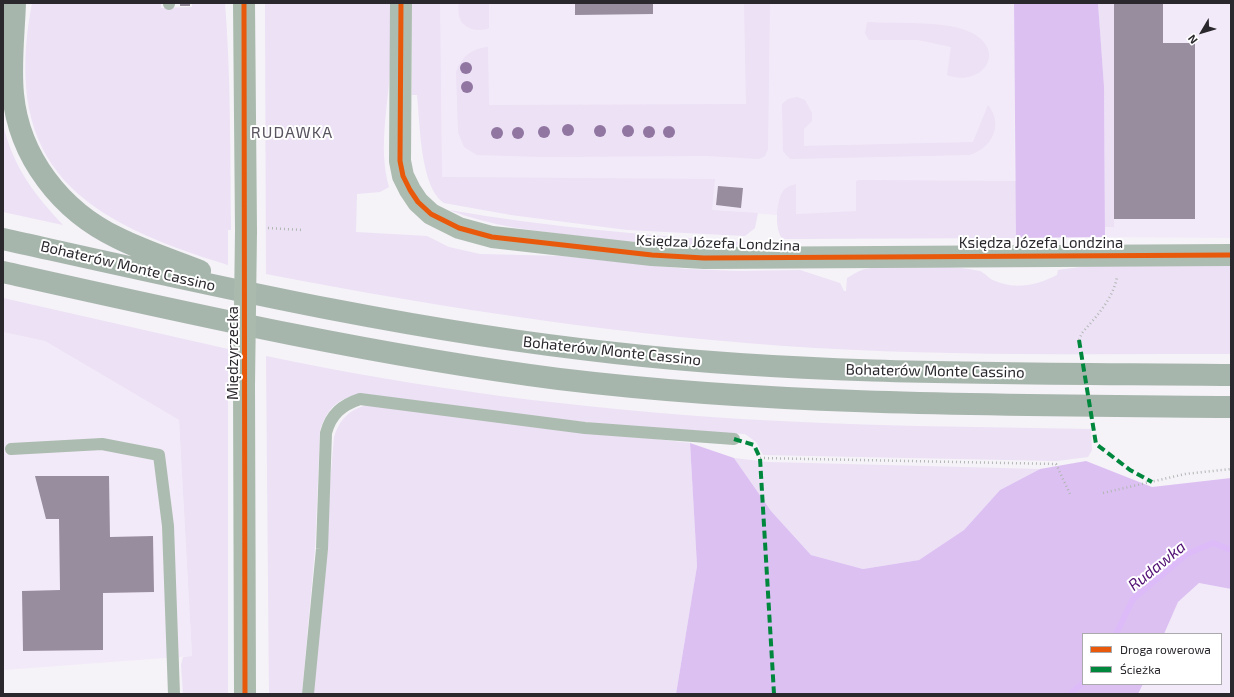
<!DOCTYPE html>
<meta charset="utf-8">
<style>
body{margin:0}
#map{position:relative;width:1234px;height:697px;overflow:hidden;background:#f5f2f8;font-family:"Exo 2",sans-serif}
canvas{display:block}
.frame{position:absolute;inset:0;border:4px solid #2a272d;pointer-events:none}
.legend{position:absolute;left:1082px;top:633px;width:140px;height:52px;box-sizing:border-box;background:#fff;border:1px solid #aaa9ab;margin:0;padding:5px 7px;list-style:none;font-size:12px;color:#2a272d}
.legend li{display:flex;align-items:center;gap:8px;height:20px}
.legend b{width:20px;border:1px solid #aaa9ab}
.north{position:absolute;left:1182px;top:12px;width:40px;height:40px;-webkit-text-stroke:3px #fff;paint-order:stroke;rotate:232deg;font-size:11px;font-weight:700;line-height:16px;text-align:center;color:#2a272d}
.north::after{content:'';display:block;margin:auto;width:14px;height:18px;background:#2a272d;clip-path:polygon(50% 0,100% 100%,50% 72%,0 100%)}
</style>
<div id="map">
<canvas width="1234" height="697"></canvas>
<div class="frame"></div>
<ul class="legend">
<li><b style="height:5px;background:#e8590c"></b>Droga rowerowa</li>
<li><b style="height:5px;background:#00873e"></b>Ścieżka</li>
</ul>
<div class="north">N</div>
</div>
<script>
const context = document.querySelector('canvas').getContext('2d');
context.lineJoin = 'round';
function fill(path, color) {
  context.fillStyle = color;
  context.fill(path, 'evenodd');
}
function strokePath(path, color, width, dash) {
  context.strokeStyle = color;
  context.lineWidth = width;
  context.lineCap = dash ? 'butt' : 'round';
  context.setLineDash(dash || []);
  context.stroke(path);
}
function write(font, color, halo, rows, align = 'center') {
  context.font = font + ' "Exo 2",sans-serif';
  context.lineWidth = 4;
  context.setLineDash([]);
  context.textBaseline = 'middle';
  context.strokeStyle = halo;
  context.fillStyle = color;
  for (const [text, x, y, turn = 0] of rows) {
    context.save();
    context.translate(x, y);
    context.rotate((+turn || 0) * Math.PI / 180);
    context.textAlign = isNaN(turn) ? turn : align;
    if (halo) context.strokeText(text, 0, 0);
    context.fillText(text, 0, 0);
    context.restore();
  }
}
fill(new Path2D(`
 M 435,3 L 1014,3 L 1015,204 L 778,215 L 436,190 Z
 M 1098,3 L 1231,3 L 1231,238 L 1105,237 L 1104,86 Z
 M 3,332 L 45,341 L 179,420 L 192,656 L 3,670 Z
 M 1199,583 L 1231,589 L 1231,694 L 1138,694 L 1143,684 L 1221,684 L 1221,634 L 1164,634 L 1178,602 Z`), '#f2eaf9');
fill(new Path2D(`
 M 32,3 L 161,3 L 161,8 L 192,7 L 192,3 L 225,3 C 231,78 230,154 231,230 L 228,230 L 228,265 C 85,221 0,170 32,3 Z
 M 265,3 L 390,3 C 390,25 391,46 390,68 C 388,108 378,148 389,187 L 380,192 L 357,194 L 356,232 L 427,236 L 449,247 L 480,254 L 564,256 L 687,269 L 738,271 L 800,270 L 840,283 L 844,291 L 846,291 L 847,278 C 853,275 859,270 866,269 C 890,263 955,265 980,271 C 985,273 989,279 995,281 C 1016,290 1038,285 1057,275 L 1058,270 L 1110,263 L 1231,263 L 1231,354 C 1093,354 954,356 816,348 C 631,337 448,309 266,274 Z
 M 412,3 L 440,3 L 442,177 L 715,179 L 712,210 L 758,213 L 755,228 L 745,236 L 627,230 L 511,215 L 444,203 C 420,187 420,122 417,95 L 412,95 Z
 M 458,3 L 489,3 L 489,28 C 478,33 462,29 459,16 C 458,12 459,7 458,3 Z
 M 744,3 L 770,3 L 768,149 L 765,156 L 759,159 L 707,156 L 542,157 L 477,155 L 464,147 L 458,132 L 456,72 C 461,57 472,48 488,47 L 489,105 L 746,104 Z
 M 1098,3 L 1114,3 L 1114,227 L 1105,227 L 1104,86 Z
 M 867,22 C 895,24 948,20 972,33 C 1008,52 981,88 947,75 L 951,47 L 918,40 L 869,40 L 865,33 Z
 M 797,97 L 805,100 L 812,113 L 812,121 L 804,129 L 804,146 L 973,142 L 988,105 C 1004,124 992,149 969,155 L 790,159 L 783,151 L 782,104 L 788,99 Z
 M 3,124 C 13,167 34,194 63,225 L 3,212 Z
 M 859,180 L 1016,181 L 1016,238 L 785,239 L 781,237 C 775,227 776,201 783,191 C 786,187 792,185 796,184 L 796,214 L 856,211 L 856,181 Z
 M 449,210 C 547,227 644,235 743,242 L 736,246 L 724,248 C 675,246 626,242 578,236 C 534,231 490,226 449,210 Z
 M 3,298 L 228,349 L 228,694 L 183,694 L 181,665 L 183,657 L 192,656 L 179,420 L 45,341 L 3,332 Z
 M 266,356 C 422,389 581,409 741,419 C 857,426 974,427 1091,429 L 1092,450 L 1088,457 L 1057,461 L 763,455 L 756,442 L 745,434 L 672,431 L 527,416 L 362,394 C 338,398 328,407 320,430 L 315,549 L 302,694 L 269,694 Z
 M 367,405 L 690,443 L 697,566 L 676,694 L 312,694 L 334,437 C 340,419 349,410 367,405 Z
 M 734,458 L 768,462 L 1040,469 L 1000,490 L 964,530 L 919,560 L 863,569 L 811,555 L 771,511 Z`), '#ece1f5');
fill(new Path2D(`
 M 1014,3 L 1098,3 L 1104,86 L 1105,237 L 1016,238 Z
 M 690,443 L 734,458 L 771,511 L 811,555 L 863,569 L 919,560 L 964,530 L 1000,490 L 1040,469 L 1086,461 L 1152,487 L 1231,478 L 1231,589 L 1199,583 L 1178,602 L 1164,634 L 1083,634 L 1083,684 L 1143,684 L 1138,694 L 676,694 L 697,566 Z`), '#dcc0f2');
strokePath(new Path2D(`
 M 1116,634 L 1133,599 L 1187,554 L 1213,543 L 1231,550
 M 1070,694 L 1083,683`), '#ddbbf8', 6);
fill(new Path2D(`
 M 180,3 L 190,3 L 190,6 L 180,6 Z
 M 575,3 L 653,3 L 653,14 L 575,15 Z
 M 1114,3 L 1163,3 L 1163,43 L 1195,43 L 1195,219 L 1114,219 Z
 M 718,186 L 743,188 L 741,208 L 716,205 Z
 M 35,476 L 109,476 L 110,537 L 153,536 L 154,592 L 103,593 L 103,650 L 23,651 L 22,591 L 60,590 L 59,519 L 46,519 Z`), '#988d9f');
strokePath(new Path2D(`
 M 268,228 L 303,230
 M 1079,340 L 1082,333 C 1096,317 1113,299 1117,277
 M 760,458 L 1056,464 L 1070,494
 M 1103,493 L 1185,474 L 1231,469`), '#b1b7b3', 2.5, [1, 3]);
strokePath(new Path2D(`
 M 169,3 L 169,4
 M 11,449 L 102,444 L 159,455 L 168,526 L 174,694
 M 308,694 L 322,549 L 326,433 C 331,414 342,405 360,399 L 585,428 L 734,439`), '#adbcb0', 12);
strokePath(new Path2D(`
 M 401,3 L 400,161 L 403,176 L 410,190 L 418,202 L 431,214 L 459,228 L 492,237 L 652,255 L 704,258 L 1231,255`), '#adbcb0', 22);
strokePath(new Path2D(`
 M 244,3 L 246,231
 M 244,385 L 245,694`), '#aabbae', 22);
strokePath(new Path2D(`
 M 15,3 C 14,33 10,64 13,94 C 19,157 61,211 118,238 C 144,251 172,260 200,271
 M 3,239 C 206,284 408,331 615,353 C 819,376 1026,373 1231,375
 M 3,272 C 187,313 372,355 559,379 C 782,406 1007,405 1231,407`), '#a7b6ac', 22);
strokePath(new Path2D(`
 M 244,385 L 246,231`), '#aabbae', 22);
strokePath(new Path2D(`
 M 1079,340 L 1096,444 L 1130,470 L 1152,482
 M 734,439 L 754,445 L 760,458 L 774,694`), '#00873e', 4, [8, 4]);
strokePath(new Path2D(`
 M 244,3 L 245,694
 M 401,3 L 400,161 L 403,176 L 410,190 L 418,202 L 431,214 L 459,228 L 492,237 L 652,255 L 704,258 L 1231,255`), '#e8590c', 5);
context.fillStyle = '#9176a2';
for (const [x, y] of [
 [466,68],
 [467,87],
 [568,130],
 [600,131],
 [628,131],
 [544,132],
 [649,132],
 [669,132],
 [497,133],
 [518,133]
]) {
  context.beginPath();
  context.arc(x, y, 6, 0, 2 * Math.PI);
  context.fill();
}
write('15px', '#2a272d', '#fff', [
 ["Księdza Józefa Londzina",718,243,2],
 ["Księdza Józefa Londzina",1041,243],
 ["Bohaterów Monte Cassino",128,266,13],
 ["Bohaterów Monte Cassino",612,351,6],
 ["Międzyrzecka",233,353,-90],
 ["Bohaterów Monte Cassino",935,371,1]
]);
context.letterSpacing = '1px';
write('16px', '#59535f', '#fff', [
 ["RUDAWKA",292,133]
]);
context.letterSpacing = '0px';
write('italic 16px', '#521175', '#fff', [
 ["Rudawka",1157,566,-39]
]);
</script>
